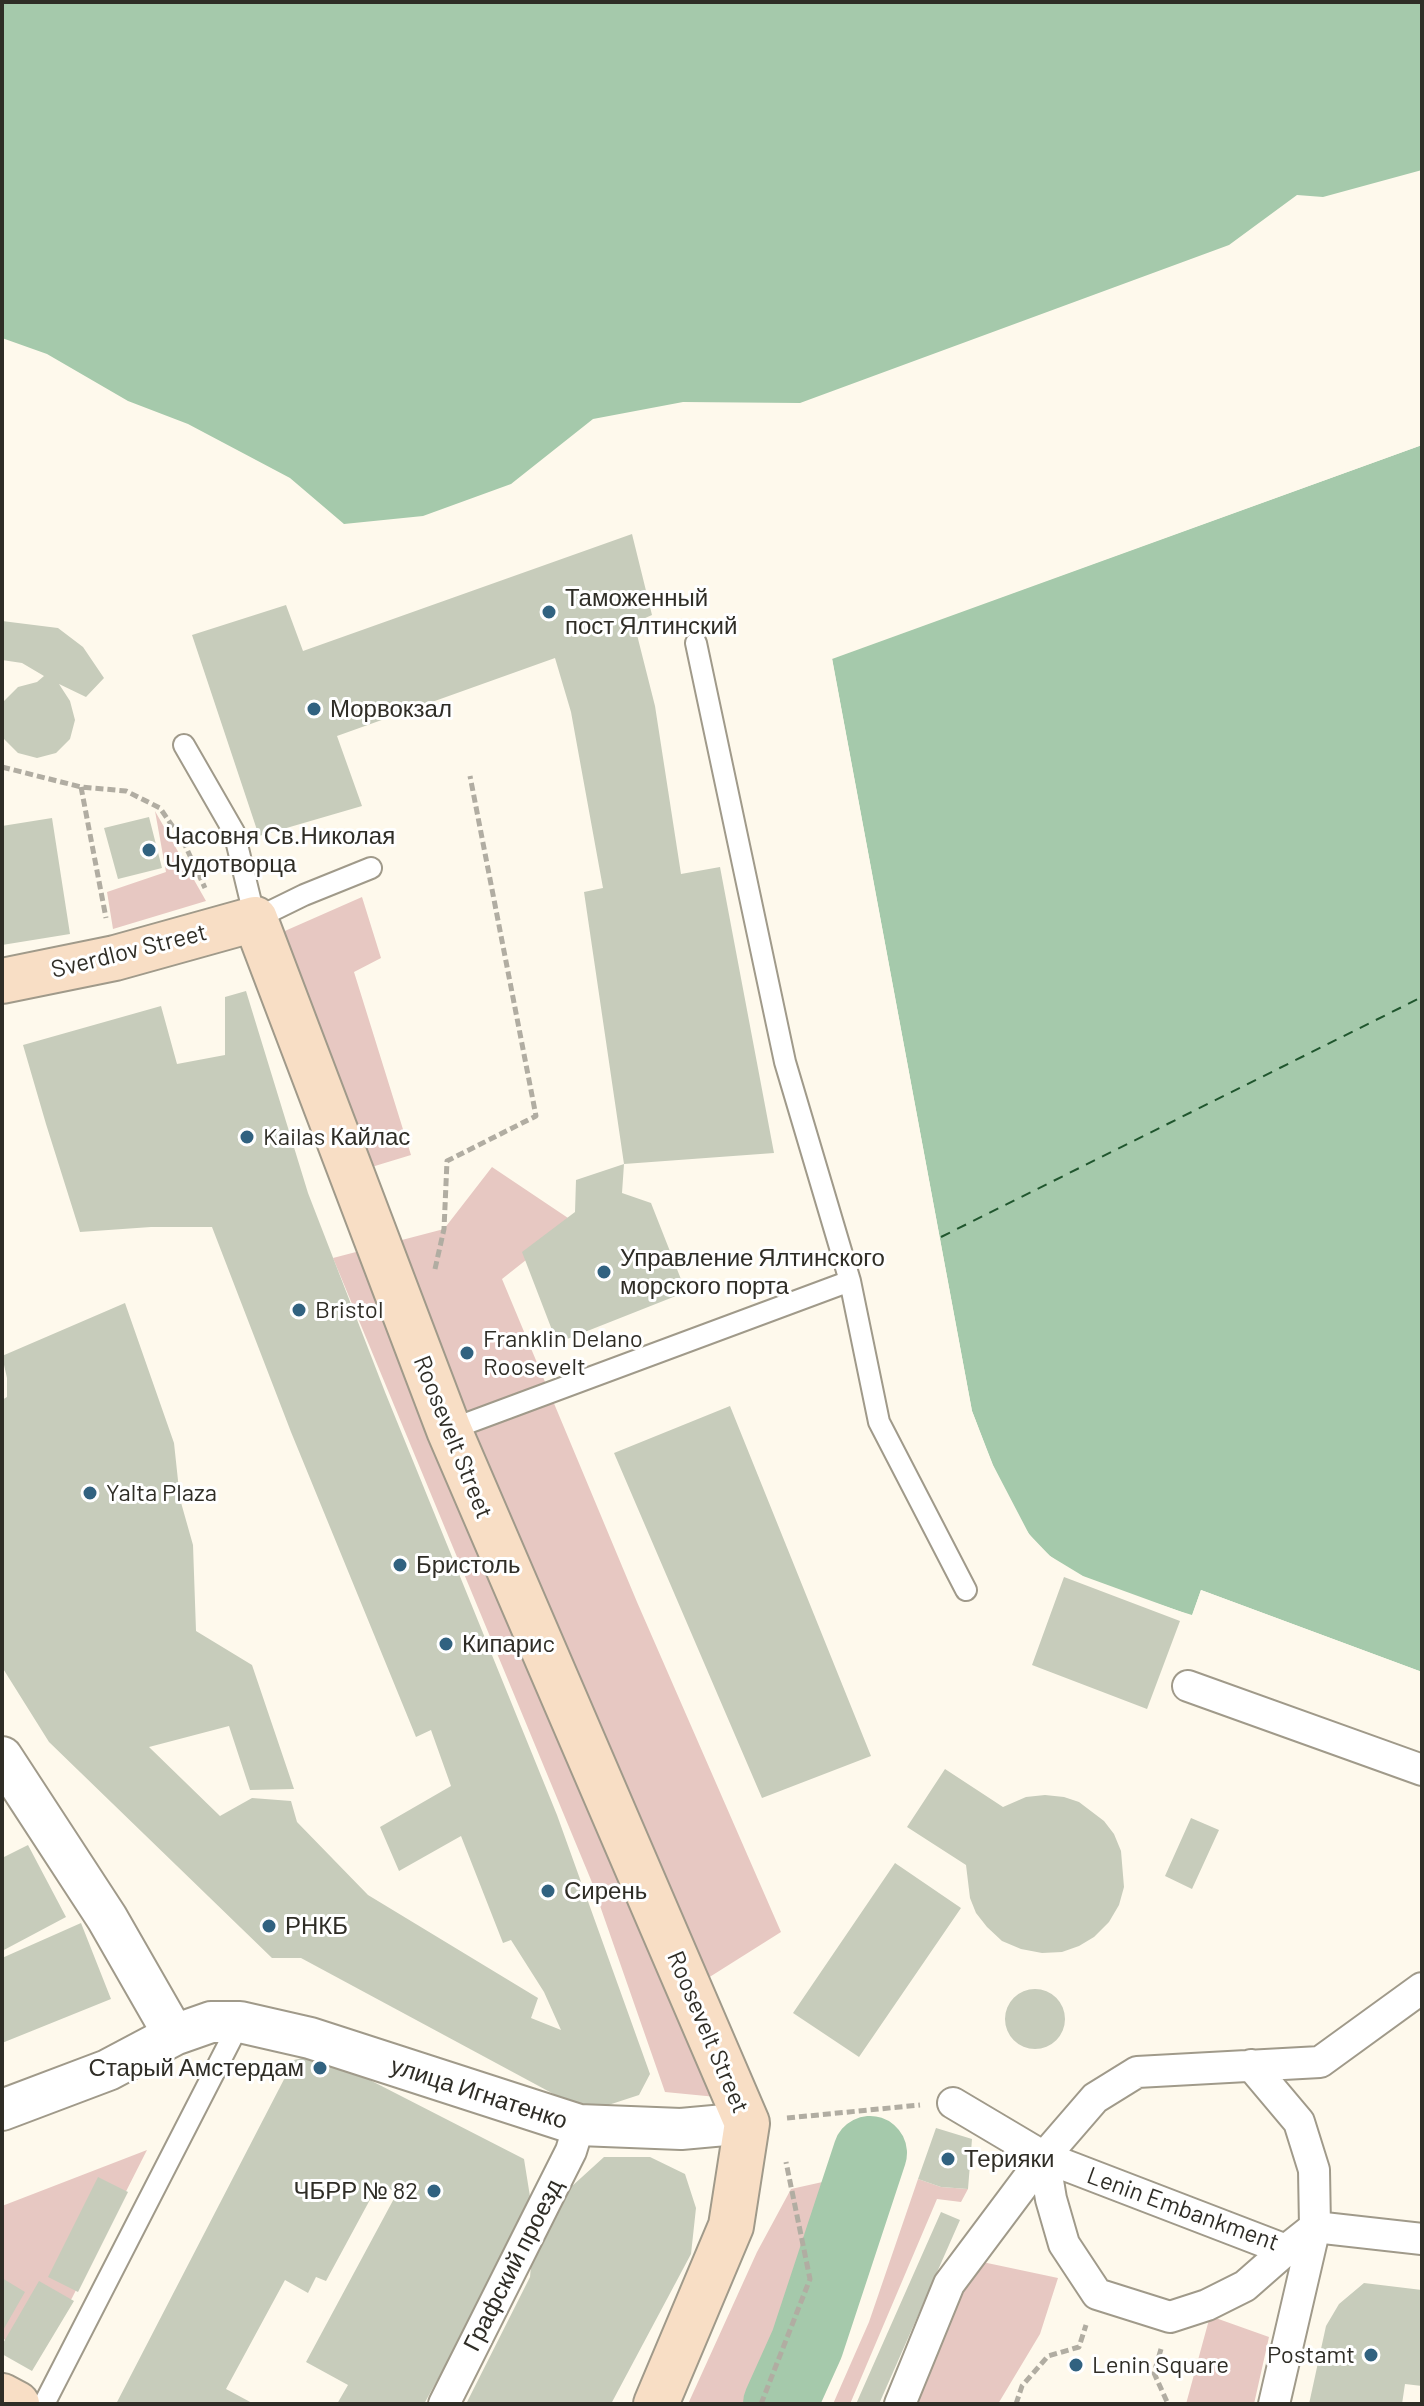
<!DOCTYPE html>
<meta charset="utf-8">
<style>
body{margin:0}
#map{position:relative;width:1424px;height:2406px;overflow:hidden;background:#fef9ec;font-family:Barlow,sans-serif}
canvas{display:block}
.frame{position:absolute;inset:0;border:4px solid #2f2d26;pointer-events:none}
</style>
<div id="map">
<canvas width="1424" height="2406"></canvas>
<div class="frame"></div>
</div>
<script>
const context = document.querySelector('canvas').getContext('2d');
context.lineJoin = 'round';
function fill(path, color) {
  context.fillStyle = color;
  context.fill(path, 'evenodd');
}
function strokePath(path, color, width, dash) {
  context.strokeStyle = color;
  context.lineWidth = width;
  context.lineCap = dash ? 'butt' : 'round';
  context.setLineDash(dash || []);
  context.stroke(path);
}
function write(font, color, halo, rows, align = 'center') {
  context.font = font + ' Barlow,sans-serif';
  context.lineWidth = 6;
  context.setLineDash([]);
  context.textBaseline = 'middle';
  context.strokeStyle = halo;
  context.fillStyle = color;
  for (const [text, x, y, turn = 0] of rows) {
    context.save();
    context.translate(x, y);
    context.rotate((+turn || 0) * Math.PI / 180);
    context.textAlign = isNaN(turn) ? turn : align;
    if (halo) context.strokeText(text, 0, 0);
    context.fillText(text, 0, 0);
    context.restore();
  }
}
fill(new Path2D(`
 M 155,811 L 206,901 L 113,929 L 107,892 L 166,872 Z
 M 362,897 L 381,958 L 354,972 L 411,1155 L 365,1169 L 278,934 Z
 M 492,1167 L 574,1222 L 502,1279 L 637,1602 L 781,1932 L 708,1978 L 737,2099 L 665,2092 L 591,1880 L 333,1258 L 444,1229 Z
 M 147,2150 L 72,2298 L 35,2357 L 2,2338 L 2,2206 Z
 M 918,2179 L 941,2187 L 968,2189 L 961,2202 L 937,2199 L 850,2404 L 833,2404 L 869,2322 Z
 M 827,2181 L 767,2355 L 746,2404 L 688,2404 L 757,2252 L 791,2189 Z
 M 973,2260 L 1058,2278 L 1040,2334 L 998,2404 L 916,2404 Z
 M 1210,2316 L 1269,2337 L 1254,2404 L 1186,2404 Z`), '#e7c8c2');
fill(new Path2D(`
 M 2,2 L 1422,2 L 1422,170 L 1323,197 L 1297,195 L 1229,245 L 800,403 L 683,402 L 593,419 L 511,484 L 423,516 L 344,524 L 290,478 L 188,424 L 128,401 L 47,354 L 2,338 Z
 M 1422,445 L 1422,1672 L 1201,1590 L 1192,1616 L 1179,1611 C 1137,1596 1085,1585 1050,1556 C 1011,1525 990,1457 972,1411 L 832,658 Z`), '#a5c9ab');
fill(new Path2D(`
 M 1422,441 L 1422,445 L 832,659 L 972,1411 L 993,1465 L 1029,1534 L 1050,1556 L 1083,1576 L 1179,1611 L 1192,1615 L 1201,1590 L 1422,1672 L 1422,1676 L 1203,1595 L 1194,1619 L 1178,1615 L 1081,1580 L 1047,1560 L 1025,1536 L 989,1467 L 968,1412 L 828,658 L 831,654 Z`), '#fef9ec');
strokePath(new Path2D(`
 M 780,2404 L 807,2344 L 870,2153`), '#a5c9ab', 74);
strokePath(new Path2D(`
 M 941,1237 L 1422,997`), '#20562e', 2, [10, 8]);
fill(new Path2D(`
 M 632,534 L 652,615 L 634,623 L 655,706 L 681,874 L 720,867 L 774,1153 L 624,1164 L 622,1193 L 651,1203 L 686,1292 L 557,1343 L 522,1252 L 575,1212 L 576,1180 L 624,1164 L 584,892 L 603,888 L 571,712 L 555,658 L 337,736 L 362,806 L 259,836 L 192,635 L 286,605 L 303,651 Z
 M 2,621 L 58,628 L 83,647 L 104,678 L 86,697 L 59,684 L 70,701 L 75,720 L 70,739 L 56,753 L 37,758 L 18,753 L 4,739 L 4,701 L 18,687 L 37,682 L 44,676 L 22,663 L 2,660 Z
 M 149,817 L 162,868 L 118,879 L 104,828 Z
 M 52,818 L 70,934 L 2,945 L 2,826 Z
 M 246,991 L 308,1193 L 385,1392 L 557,1815 L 650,2074 L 639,2095 L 587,2112 L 301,1958 L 272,1958 L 49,1742 L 2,1667 L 2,1400 L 7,1397 L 7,1378 L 2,1356 L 125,1303 L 174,1443 L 180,1499 L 193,1545 L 196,1631 L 252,1665 L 294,1789 L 250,1790 L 229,1726 L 149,1747 L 220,1816 L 252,1798 L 291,1801 L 297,1822 L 368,1895 L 538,1998 L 531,2018 L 561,2030 L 544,1992 L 511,1940 L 503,1943 L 461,1836 L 399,1871 L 380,1827 L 451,1786 L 431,1730 L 416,1737 L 291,1432 L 212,1227 L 151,1227 L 80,1232 L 46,1124 L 23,1045 L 161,1006 L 177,1064 L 225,1055 L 225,997 Z
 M 730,1406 L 871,1756 L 762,1798 L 614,1453 Z
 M 1064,1577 L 1180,1621 L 1147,1709 L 1032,1665 Z
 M 945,1769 L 1003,1807 L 1026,1797 L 1045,1795 L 1064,1797 L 1079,1802 L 1104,1821 L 1114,1834 L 1121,1851 L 1124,1887 L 1119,1905 L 1109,1922 L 1094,1937 L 1079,1946 L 1062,1952 L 1042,1953 L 1021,1949 L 1002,1941 L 987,1927 L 976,1913 L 970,1898 L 966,1865 L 907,1827 Z
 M 1191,1818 L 1219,1830 L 1192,1889 L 1165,1876 Z
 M 28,1845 L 66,1917 L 2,1951 L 2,1858 Z
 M 895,1863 L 961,1908 L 859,2057 L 793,2013 Z
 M 81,1923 L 111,1999 L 2,2043 L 2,1958 Z
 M1005 2019a30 30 0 1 1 60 0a30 30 0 1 1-60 0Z
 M 319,2054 L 524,2159 L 532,2209 L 424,2404 L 337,2404 L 348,2385 L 306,2362 L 397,2193 L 379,2183 L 326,2281 L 316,2277 L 308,2293 L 285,2280 L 226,2389 L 254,2404 L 116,2404 L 294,2060 Z
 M 936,2128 L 972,2139 L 968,2189 L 941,2187 L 918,2179 Z
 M 604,2157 L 650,2157 L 685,2174 L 696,2208 L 691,2254 L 611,2404 L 466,2404 L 530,2277 L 532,2254 L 571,2187 Z
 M 98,2177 L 128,2192 L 78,2292 L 48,2277 Z
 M 941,2212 L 960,2220 L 879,2404 L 856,2404 Z
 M 2,2278 L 25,2292 L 2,2332 Z
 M 39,2281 L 74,2301 L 32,2371 L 2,2354 L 2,2345 Z
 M 1364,2283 L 1422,2290 L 1422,2386 L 1405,2384 L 1402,2404 L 1309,2404 L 1326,2326 L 1339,2304 Z`), '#c7ccbb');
const service = new Path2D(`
 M 696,643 L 785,1062 L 850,1281
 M 184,745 L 234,832 L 255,919 L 304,895 L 371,868
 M 449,1430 L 850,1281 L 879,1422 L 966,1590
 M 44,2404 L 240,2022`);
const pedestrian = new Path2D(`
 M 1188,1686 L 1422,1770
 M 1251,2065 L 1299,2122 L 1314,2170 L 1315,2227 L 1274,2404
 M 953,2103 L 1044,2157 L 1286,2250 L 1315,2227 L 1422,2239
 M 1044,2157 L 1051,2199 L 1064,2244 L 1097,2294 L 1170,2317 L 1207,2305 L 1245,2286 L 1286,2250
 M 444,2404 L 571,2151 L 579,2125
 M 900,2404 L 949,2284 L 1044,2157 L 1095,2098 L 1137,2072 L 1320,2062 L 1422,1988`);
const minor = new Path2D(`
 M 2,1757 L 107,1918 L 174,2035
 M 2,2110 L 108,2070 L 174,2035 L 211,2022 L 240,2022 L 310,2038 L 579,2125 L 681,2129 L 747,2123`);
const secondary = new Path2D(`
 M 2,981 L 115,958 L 255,919 L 449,1430 L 747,2123 L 731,2226 L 656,2404
 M 2,2396 L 17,2404`);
strokePath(service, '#a09a8a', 24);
strokePath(pedestrian, '#a09a8a', 34);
strokePath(minor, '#a09a8a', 44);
strokePath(secondary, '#a09a8a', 48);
strokePath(new Path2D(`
 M 2,767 L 81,787 L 126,791 L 160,808 L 184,843 L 205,888
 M 81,787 L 106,918
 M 435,1269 L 444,1229 L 447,1161 L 536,1116 L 470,776
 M 787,2118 L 920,2105
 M 1161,2349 L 1154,2373 L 1168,2404
 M 761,2404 L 810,2279 L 786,2162
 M 1016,2404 L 1022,2386 L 1048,2356 L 1079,2347 L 1086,2325`), '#b1ada2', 5, [8, 4]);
strokePath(service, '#fff', 20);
strokePath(pedestrian, '#fff', 30);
strokePath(minor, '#fff', 40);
strokePath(secondary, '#f8dec5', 44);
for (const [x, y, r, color] of [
 [549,612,8,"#316280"],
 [314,709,8,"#316280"],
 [149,850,8,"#316280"],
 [247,1137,8,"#316280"],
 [604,1272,8,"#316280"],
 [299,1310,8,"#316280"],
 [467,1353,8,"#316280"],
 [90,1493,8,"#316280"],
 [400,1565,8,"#316280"],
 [446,1644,8,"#316280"],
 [548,1891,8,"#316280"],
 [269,1926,8,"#316280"],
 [320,2068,8,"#316280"],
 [948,2159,8,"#316280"],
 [434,2191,8,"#316280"],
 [1371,2355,8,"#316280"],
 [1076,2365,8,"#316280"]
]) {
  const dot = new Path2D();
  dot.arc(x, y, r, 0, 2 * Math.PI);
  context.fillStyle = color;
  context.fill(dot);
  strokePath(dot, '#fff', 3);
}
write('24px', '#2f2d26', '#fff', [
 ["Таможенный",565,598],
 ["пост Ялтинский",565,626],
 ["Морвокзал",330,709],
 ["Часовня Св.Николая",165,836],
 ["Чудотворца",165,864],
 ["Kailas Кайлас",263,1137],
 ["Управление Ялтинского",620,1258],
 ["морского порта",620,1286],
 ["Bristol",315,1310],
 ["Franklin Delano",483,1339],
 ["Roosevelt",483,1367],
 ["Yalta Plaza",106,1493],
 ["Бристоль",416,1565],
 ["Кипариc",462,1644],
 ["Сирень",564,1891],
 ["РНКБ",285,1926],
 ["Старый Амстердам",304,2068,"right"],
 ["Терияки",964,2159],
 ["ЧБРР № 82",418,2191,"right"],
 ["Postamt",1355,2355,"right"],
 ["Lenin Square",1092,2365]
], 'left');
write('24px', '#2f2d26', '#fff', [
 ["Sverdlov Street",129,951,-14],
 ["Roosevelt Street",453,1437,68],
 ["Roosevelt Street",708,2032,67],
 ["улица Игнатенко",479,2093,18],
 ["Lenin Embankment",1183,2209,20],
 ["Графский проезд",513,2265,-63]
]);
</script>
